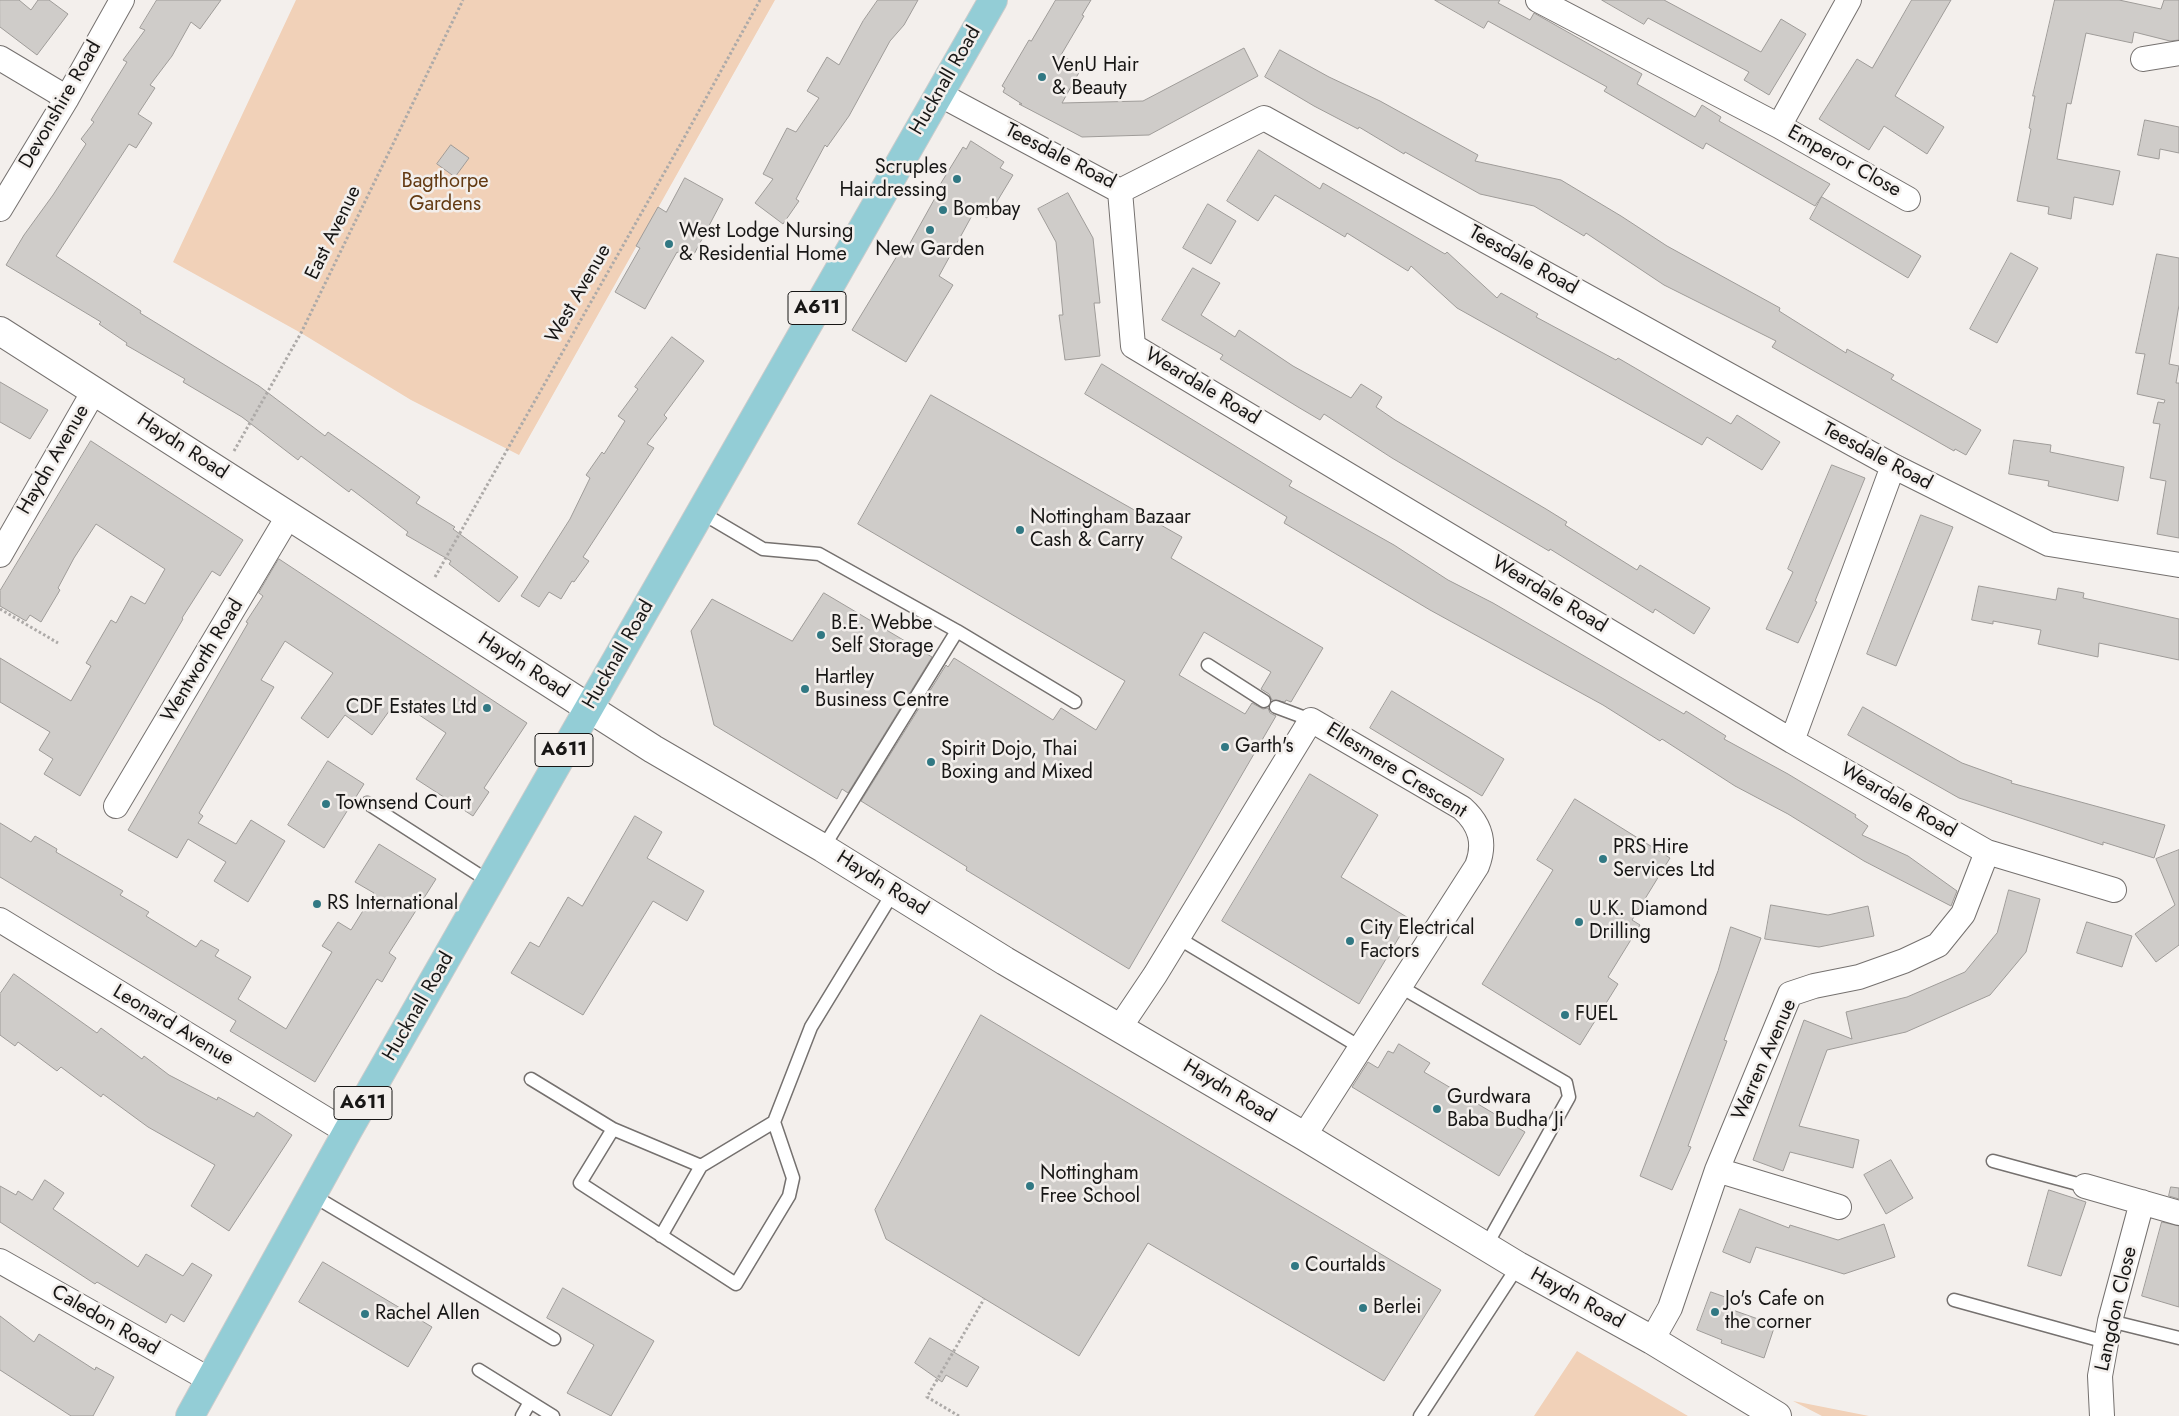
<!DOCTYPE html>
<style>
body{margin:0}
canvas{display:block;background:#f3efec}
</style>
<canvas width="2179" height="1416"></canvas>
<script>
const context = document.querySelector('canvas').getContext('2d');
context.lineJoin = 'round';
function fill(path, color) {
  context.fillStyle = color;
  context.fill(path, 'evenodd');
}
function strokePath(path, color, width, dash) {
  context.strokeStyle = color;
  context.lineWidth = width;
  context.lineCap = dash ? 'butt' : 'round';
  context.setLineDash(dash || []);
  context.stroke(path);
}
function write(font, color, halo, rows, align = 'center') {
  context.font = font + ' Jost,sans-serif';
  context.lineWidth = 5;
  context.setLineDash([]);
  context.textBaseline = 'middle';
  context.strokeStyle = halo;
  context.fillStyle = color;
  for (const [text, x, y, turn = 0] of rows) {
    context.save();
    context.translate(x, y);
    context.rotate((+turn || 0) * Math.PI / 180);
    context.textAlign = isNaN(turn) ? turn : align;
    if (halo) context.strokeText(text, 0, 0);
    context.fillText(text, 0, 0);
    context.restore();
  }
}
fill(new Path2D(`
 M 296,0 L 775,0 L 519,455 L 411,400 L 301,333 L 173,262 Z
 M 1577,1351 L 1688,1416 L 1534,1416 Z
 M 1793,1401 L 1869,1416 L 1822,1416 Z`), '#f1d1b8');
const building = new Path2D(`
 M 0,0 L 19,0 L 31,10 L 38,0 L 49,0 L 68,14 L 37,55 L 0,27 Z
 M 157,0 L 221,0 L 200,29 L 191,22 L 172,56 L 150,85 L 155,88 L 138,114 L 152,123 L 136,148 L 129,144 L 56,256 L 141,311 L 140,313 L 259,386 L 325,436 L 328,432 L 420,497 L 416,503 L 455,527 L 453,529 L 518,577 L 499,602 L 449,564 L 451,561 L 406,535 L 408,532 L 351,489 L 349,492 L 301,456 L 298,460 L 242,417 L 183,382 L 185,379 L 126,345 L 127,343 L 99,324 L 101,322 L 6,265 L 24,235 L 53,195 L 86,144 L 81,139 L 94,122 L 91,120 L 127,62 L 123,60 L 145,30 L 140,28 Z
 M 878,0 L 918,0 L 904,25 L 890,41 L 849,116 L 827,147 L 825,145 L 796,199 L 799,201 L 783,224 L 755,203 L 773,179 L 763,174 L 787,128 L 796,132 L 819,98 L 807,91 L 827,57 L 839,65 L 863,21 Z
 M 1056,0 L 1091,0 L 1082,15 L 1084,16 L 1061,55 L 1082,67 L 1062,103 L 1143,101 L 1244,48 L 1258,76 L 1149,135 L 1082,137 L 1019,104 L 1022,104 L 1003,92 L 1005,88 L 1002,86 L 1029,40 L 1031,41 Z
 M 1435,0 L 1500,0 L 1498,3 L 1530,20 L 1534,13 L 1642,74 L 1637,84 L 1695,117 L 1702,105 L 1721,117 L 1719,121 L 1830,184 L 1815,206 L 1706,143 L 1703,149 L 1604,91 L 1607,87 L 1488,21 L 1484,28 Z
 M 1602,0 L 1664,0 L 1761,52 L 1781,19 L 1806,34 L 1769,95 L 1744,80 L 1749,72 L 1648,18 L 1644,24 Z
 M 1912,0 L 1951,0 L 1895,96 L 1944,127 L 1927,154 L 1884,126 L 1869,150 L 1819,119 L 1857,59 L 1872,68 Z
 M 2055,0 L 2119,0 L 2161,9 L 2164,0 L 2179,0 L 2179,40 L 2170,41 L 2134,32 L 2132,43 L 2086,33 L 2071,104 L 2067,103 L 2057,159 L 2120,171 L 2113,205 L 2074,197 L 2071,219 L 2048,214 L 2049,207 L 2017,201 L 2031,129 L 2029,128 L 2035,96 L 2033,96 Z
 M 1280,50 L 1329,77 L 1380,101 L 1478,155 L 1475,161 L 1561,180 L 1621,216 L 1667,246 L 1780,308 L 1779,311 L 1846,353 L 1847,349 L 1894,375 L 1891,379 L 1981,430 L 1966,455 L 1955,449 L 1954,451 L 1772,347 L 1776,341 L 1664,285 L 1586,233 L 1584,236 L 1534,206 L 1480,194 L 1405,152 L 1404,154 L 1359,127 L 1358,129 L 1314,106 L 1265,77 Z
 M 2145,120 L 2179,127 L 2179,153 L 2160,149 L 2159,159 L 2138,155 Z
 M 971,141 L 1004,162 L 1000,168 L 1013,175 L 987,218 L 975,210 L 939,276 L 953,285 L 906,362 L 852,330 L 900,251 L 904,254 L 940,189 L 938,188 L 963,147 L 966,149 Z
 M 451,145 L 469,158 L 455,177 L 437,164 Z
 M 1259,150 L 1320,189 L 1323,183 L 1445,254 L 1447,252 L 1497,298 L 1501,293 L 1538,314 L 1536,317 L 1616,360 L 1618,358 L 1731,424 L 1737,415 L 1780,442 L 1762,470 L 1707,437 L 1702,445 L 1457,308 L 1411,266 L 1408,271 L 1347,233 L 1345,237 L 1275,195 L 1258,221 L 1227,201 Z
 M 685,178 L 723,199 L 691,260 L 677,252 L 645,309 L 615,292 L 640,248 L 636,246 L 658,207 L 666,212 Z
 M 1068,193 L 1093,238 L 1100,303 L 1094,303 L 1100,356 L 1065,360 L 1059,315 L 1063,315 L 1056,242 L 1038,209 Z
 M 1822,197 L 1921,256 L 1908,278 L 1810,219 Z
 M 1208,204 L 1236,221 L 1211,264 L 1183,248 Z
 M 2011,253 L 2038,268 L 1997,343 L 1970,329 Z
 M 2157,254 L 2179,258 L 2179,305 L 2169,364 L 2179,366 L 2176,383 L 2179,383 L 2179,538 L 2157,534 L 2166,481 L 2150,478 L 2160,424 L 2153,423 L 2158,402 L 2164,403 L 2165,400 L 2137,394 L 2145,354 L 2136,353 Z
 M 1193,268 L 1220,283 L 1201,315 L 1235,337 L 1239,330 L 1293,366 L 1351,398 L 1361,384 L 1382,397 L 1376,407 L 1395,420 L 1546,509 L 1567,522 L 1565,525 L 1637,570 L 1640,565 L 1710,608 L 1694,634 L 1655,609 L 1653,613 L 1550,549 L 1549,551 L 1392,458 L 1324,414 L 1320,420 L 1298,407 L 1220,359 L 1223,355 L 1162,320 Z
 M 672,337 L 704,361 L 664,415 L 667,418 L 647,444 L 654,448 L 583,557 L 589,561 L 574,582 L 572,581 L 561,599 L 549,592 L 539,607 L 521,596 L 570,519 L 590,478 L 586,475 L 602,452 L 604,454 L 625,421 L 618,416 L 638,389 L 635,387 Z
 M 1102,364 L 1292,481 L 1289,486 L 1394,545 L 1448,580 L 1493,603 L 1684,714 L 1686,711 L 1726,736 L 1724,739 L 1788,774 L 1856,815 L 1855,817 L 1868,826 L 1862,835 L 1908,856 L 1957,891 L 1951,906 L 1864,861 L 1788,814 L 1735,786 L 1662,739 L 1660,741 L 1603,705 L 1430,610 L 1284,523 L 1287,517 L 1085,394 Z
 M 0,382 L 48,410 L 30,439 L 0,422 Z
 M 931,395 L 1182,537 L 1171,558 L 1323,648 L 1291,702 L 1286,700 L 1285,702 L 1272,700 L 1269,694 L 1261,689 L 1271,672 L 1204,632 L 1179,675 L 1245,714 L 1252,703 L 1263,709 L 1268,708 L 1270,713 L 1276,716 L 1129,969 L 966,870 L 967,867 L 861,801 L 946,665 L 948,667 L 954,658 L 1053,720 L 1061,708 L 1096,730 L 1125,681 L 858,524 Z
 M 2014,440 L 2051,445 L 2050,452 L 2124,467 L 2118,501 L 2048,486 L 2049,481 L 2009,474 Z
 M 91,441 L 243,540 L 220,576 L 212,571 L 182,618 L 183,619 L 80,796 L 44,774 L 53,759 L 39,750 L 50,732 L 0,702 L 0,658 L 71,701 L 91,666 L 86,663 L 111,620 L 116,623 L 131,596 L 145,604 L 165,569 L 96,524 L 74,558 L 58,588 L 60,590 L 41,622 L 30,615 L 26,621 L 0,606 L 0,591 Z
 M 1832,465 L 1865,478 L 1815,601 L 1817,602 L 1798,643 L 1766,629 L 1793,572 L 1788,569 Z
 M 1921,515 L 1953,527 L 1896,666 L 1867,654 Z
 M 279,559 L 527,723 L 484,788 L 489,792 L 473,816 L 416,779 L 446,733 L 397,700 L 372,735 L 345,715 L 328,738 L 301,718 L 333,673 L 285,641 L 261,680 L 274,687 L 199,813 L 203,816 L 198,823 L 236,844 L 251,820 L 285,841 L 248,902 L 214,881 L 226,862 L 188,839 L 177,858 L 128,830 L 248,623 L 246,622 L 263,596 L 259,593 Z
 M 1979,586 L 2056,600 L 2058,588 L 2084,593 L 2083,598 L 2179,619 L 2179,660 L 2099,643 L 2098,657 L 2038,644 L 2041,630 L 1993,621 L 1993,624 L 1972,620 Z
 M 824,593 L 932,657 L 848,793 L 842,789 L 837,799 L 714,725 L 691,631 L 712,599 L 792,641 Z
 M 1392,691 L 1504,759 L 1482,796 L 1370,728 Z
 M 1863,707 L 1962,763 L 2012,781 L 2011,783 L 2165,825 L 2154,858 L 2103,842 L 2103,845 L 1959,798 L 1848,735 Z
 M 328,761 L 364,784 L 324,848 L 288,825 Z
 M 1310,774 L 1378,815 L 1341,877 L 1410,919 L 1359,1004 L 1222,921 Z
 M 1575,799 L 1670,858 L 1632,920 L 1640,925 L 1608,977 L 1618,984 L 1580,1045 L 1482,984 L 1553,870 L 1537,860 Z
 M 635,816 L 662,832 L 647,858 L 704,891 L 687,921 L 653,901 L 583,1015 L 511,973 L 530,942 L 539,947 L 568,897 L 582,906 Z
 M 0,823 L 31,842 L 35,836 L 57,849 L 56,852 L 123,891 L 120,895 L 149,912 L 146,916 L 196,947 L 201,940 L 219,950 L 215,956 L 251,977 L 238,999 L 286,1029 L 332,952 L 322,946 L 338,922 L 351,930 L 374,893 L 355,882 L 379,844 L 436,879 L 389,953 L 396,958 L 382,982 L 377,979 L 315,1082 L 230,1031 L 236,1021 L 0,877 Z
 M 2179,850 L 2179,945 L 2156,962 L 2135,934 L 2175,905 L 2156,859 Z
 M 2009,890 L 2040,899 L 2026,952 L 1990,995 L 1906,1032 L 1827,1050 L 1799,1126 L 1859,1140 L 1853,1168 L 1790,1152 L 1783,1171 L 1753,1160 L 1804,1020 L 1852,1039 L 1846,1012 L 1907,997 L 1965,972 L 1997,933 Z
 M 1771,905 L 1828,915 L 1868,906 L 1874,936 L 1819,947 L 1765,939 Z
 M 2087,922 L 2132,936 L 2122,967 L 2077,953 Z
 M 1731,927 L 1761,938 L 1724,1040 L 1727,1041 L 1688,1146 L 1691,1147 L 1672,1190 L 1640,1176 L 1718,971 Z
 M 14,974 L 97,1033 L 101,1028 L 142,1059 L 144,1056 L 169,1075 L 217,1100 L 218,1097 L 254,1117 L 257,1112 L 292,1135 L 229,1231 L 191,1206 L 215,1165 L 148,1127 L 103,1094 L 101,1097 L 61,1067 L 57,1071 L 18,1042 L 15,1046 L 0,1035 L 0,994 Z
 M 981,1015 L 1441,1290 L 1384,1381 L 1148,1243 L 1079,1356 L 886,1239 L 875,1210 Z
 M 1399,1044 L 1430,1063 L 1424,1072 L 1525,1132 L 1499,1176 L 1352,1087 L 1368,1062 L 1378,1068 L 1388,1051 L 1393,1053 Z
 M 1891,1160 L 1913,1198 L 1886,1214 L 1864,1175 Z
 M 45,1180 L 64,1193 L 53,1209 L 138,1267 L 146,1254 L 183,1276 L 192,1263 L 212,1275 L 184,1322 L 171,1314 L 166,1323 L 97,1282 L 95,1284 L 0,1222 L 0,1186 L 16,1195 L 18,1191 L 32,1200 Z
 M 2171,1187 L 2179,1188 L 2179,1199 L 2169,1196 Z
 M 2049,1190 L 2086,1202 L 2061,1276 L 2028,1266 Z
 M 1740,1209 L 1789,1228 L 1790,1225 L 1838,1240 L 1884,1224 L 1895,1257 L 1844,1274 L 1756,1247 L 1750,1263 L 1723,1252 Z
 M 2162,1222 L 2179,1226 L 2179,1307 L 2142,1296 Z
 M 323,1262 L 432,1327 L 408,1367 L 299,1302 Z
 M 563,1288 L 654,1341 L 611,1416 L 567,1393 L 594,1345 L 547,1318 Z
 M 1711,1292 L 1731,1299 L 1727,1308 L 1775,1325 L 1764,1358 L 1721,1343 L 1722,1340 L 1697,1330 Z
 M 0,1316 L 34,1342 L 39,1334 L 95,1370 L 96,1367 L 114,1377 L 93,1416 L 71,1416 L 0,1370 Z
 M 930,1338 L 979,1367 L 967,1387 L 946,1375 L 942,1382 L 915,1363 Z`);
fill(building, '#cfccc9');
strokePath(building, '#9f9c99', 1);
const service = new Path2D(`
 M 702,513 L 763,549 L 819,554 L 957,631 L 1075,702
 M 1208,665 L 1264,701
 M 1276,707 L 1311,720
 M 367,803 L 490,882
 M 823,848 L 957,631
 M 1178,938 L 1360,1047
 M 1399,986 L 1566,1083 L 1569,1097 L 1486,1246
 M 531,1079 L 613,1129
 M 774,1122 L 701,1166 L 613,1129 L 580,1183 L 736,1284 L 789,1196 L 793,1178 L 774,1122 L 811,1027 L 894,891
 M 1993,1161 L 2085,1186
 M 312,1195 L 554,1339
 M 661,1236 L 701,1166
 M 1954,1300 L 2106,1342
 M 2110,1321 L 2179,1338
 M 479,1370 L 553,1416
 M 522,1416 L 530,1402
 M 1420,1416 L 1518,1266`);
const minor = new Path2D(`
 M 1538,0 L 1779,126 L 1908,199
 M 0,58 L 67,98
 M 2143,59 L 2179,53
 M 939,94 L 1120,191 L 1264,118 L 1893,466 L 2049,544 L 2179,565
 M 1779,126 L 1849,0
 M 1120,191 L 1133,346 L 1792,741 L 1987,852 L 2114,890
 M 0,209 L 67,98 L 122,0
 M 0,555 L 94,391
 M 1792,741 L 1893,466
 M 116,806 L 289,515
 M 0,920 L 347,1132
 M 1120,1027 L 1155,975 L 1311,720 L 1462,808 C 1480,824 1486,843 1477,866 L 1304,1136
 M 1717,1170 L 1839,1207
 M 2085,1186 L 2179,1213
 M 0,1261 L 210,1380
 M 1652,1340 L 1670,1308 L 1717,1170 L 1790,994 L 1814,986 L 1859,977 L 1904,961 L 1938,945 L 1963,914 L 1987,852
 M 2102,1416 L 2100,1376 L 2110,1321 L 2142,1202`);
const tertiary = new Path2D(`
 M 0,331 L 653,749 L 823,848 L 1005,961 L 1304,1136 L 1518,1266 L 1652,1340 L 1777,1416`);
const primary = new Path2D(`
 M 190,1416 L 347,1132 L 993,0`);
strokePath(service, '#75716f', 15);
strokePath(minor, '#75716f', 26);
strokePath(tertiary, '#75716f', 30);
strokePath(primary, '#ccc', 30);
strokePath(new Path2D(`
 M 234,451 L 301,333 L 463,0
 M 435,577 L 684,138 L 760,0
 M 0,609 L 58,643
 M 959,1416 L 927,1397 L 984,1299`), '#adaaa8', 3, [2.5, 2.5]);
strokePath(service, '#fff', 12);
strokePath(minor, '#fff', 24);
strokePath(tertiary, '#fff', 28);
strokePath(primary, '#93cdd6', 28);
for (const [x, y, r, color] of [
 [1042,77,5,"#317883"],
 [957,179,5,"#317883"],
 [943,210,5,"#317883"],
 [930,230,5,"#317883"],
 [669,244,5,"#317883"],
 [1020,530,5,"#317883"],
 [821,635,5,"#317883"],
 [805,689,5,"#317883"],
 [487,708,5,"#317883"],
 [1225,747,5,"#317883"],
 [931,762,5,"#317883"],
 [326,804,5,"#317883"],
 [1603,859,5,"#317883"],
 [317,904,5,"#317883"],
 [1579,922,5,"#317883"],
 [1350,941,5,"#317883"],
 [1565,1015,5,"#317883"],
 [1437,1109,5,"#317883"],
 [1030,1186,5,"#317883"],
 [1295,1266,5,"#317883"],
 [1363,1308,5,"#317883"],
 [1715,1312,5,"#317883"],
 [365,1314,5,"#317883"]
]) {
  const dot = new Path2D();
  dot.arc(x, y, r, 0, 2 * Math.PI);
  context.fillStyle = color;
  context.fill(dot);
  strokePath(dot, '#f3efec', 2);
}
for (const [x, y, w] of [
 [817,308,58],
 [564,750,58],
 [363,1103,58]
]) {
  const box = new Path2D();
  box.roundRect(x - w / 2, y - 16.5, w, 33, 4);
  context.fillStyle = '#f3efec';
  context.fill(box);
  strokePath(box, '#171615', 1);
}
write('bold 19px', '#171615', null, [
 ["A611",817,308],
 ["A611",564,750],
 ["A611",363,1103]
]);
write('20px', '#171615', '#f3efec', [
 ["VenU Hair",1052,66],
 ["& Beauty",1052,89],
 ["Scruples",947,168,"right"],
 ["Hairdressing",947,191,"right"],
 ["Bombay",953,210],
 ["West Lodge Nursing",679,232],
 ["& Residential Home",679,255],
 ["New Garden",930,250,"center"],
 ["Nottingham Bazaar",1030,518],
 ["Cash & Carry",1030,541],
 ["B.E. Webbe",831,624],
 ["Self Storage",831,647],
 ["Hartley",815,678],
 ["Business Centre",815,701],
 ["CDF Estates Ltd",477,708,"right"],
 ["Garth's",1235,747],
 ["Spirit Dojo, Thai",941,750],
 ["Boxing and Mixed",941,773],
 ["Townsend Court",336,804],
 ["PRS Hire",1613,848],
 ["Services Ltd",1613,871],
 ["RS International",327,904],
 ["U.K. Diamond",1589,910],
 ["Drilling",1589,933],
 ["City Electrical",1360,929],
 ["Factors",1360,952],
 ["FUEL",1575,1015],
 ["Gurdwara",1447,1098],
 ["Baba Budha Ji",1447,1121],
 ["Nottingham",1040,1174],
 ["Free School",1040,1197],
 ["Courtalds",1305,1266],
 ["Jo's Cafe on",1725,1300],
 ["the corner",1725,1323],
 ["Berlei",1373,1308],
 ["Rachel Allen",375,1314]
], 'left');
write('20px', '#171615', '#f3efec', [
 ["Hucknall Road",946,81,-60],
 ["Devonshire Road",61,105,-60],
 ["Teesdale Road",1060,157,27],
 ["Emperor Close",1844,162,29],
 ["East Avenue",334,233,-64],
 ["Teesdale Road",1523,261,29],
 ["West Avenue",579,294,-60],
 ["Weardale Road",1202,387,31],
 ["Haydn Road",182,447,33],
 ["Teesdale Road",1877,457,28],
 ["Haydn Avenue",54,460,-60],
 ["Weardale Road",1549,595,31],
 ["Hucknall Road",619,655,-60],
 ["Wentworth Road",203,661,-59],
 ["Haydn Road",523,666,33],
 ["Ellesmere Crescent",1396,771,32],
 ["Weardale Road",1898,801,30],
 ["Haydn Road",882,884,32],
 ["Hucknall Road",419,1007,-60],
 ["Leonard Avenue",173,1026,31],
 ["Warren Avenue",1765,1060,-66],
 ["Haydn Road",1229,1092,31],
 ["Haydn Road",1577,1299,29],
 ["Langdon Close",2117,1309,-77],
 ["Caledon Road",105,1321,30]
]);
write('20px', '#633a12', '#f3efec', [
 ["Bagthorpe",445,182],
 ["Gardens",445,205]
]);
</script>
